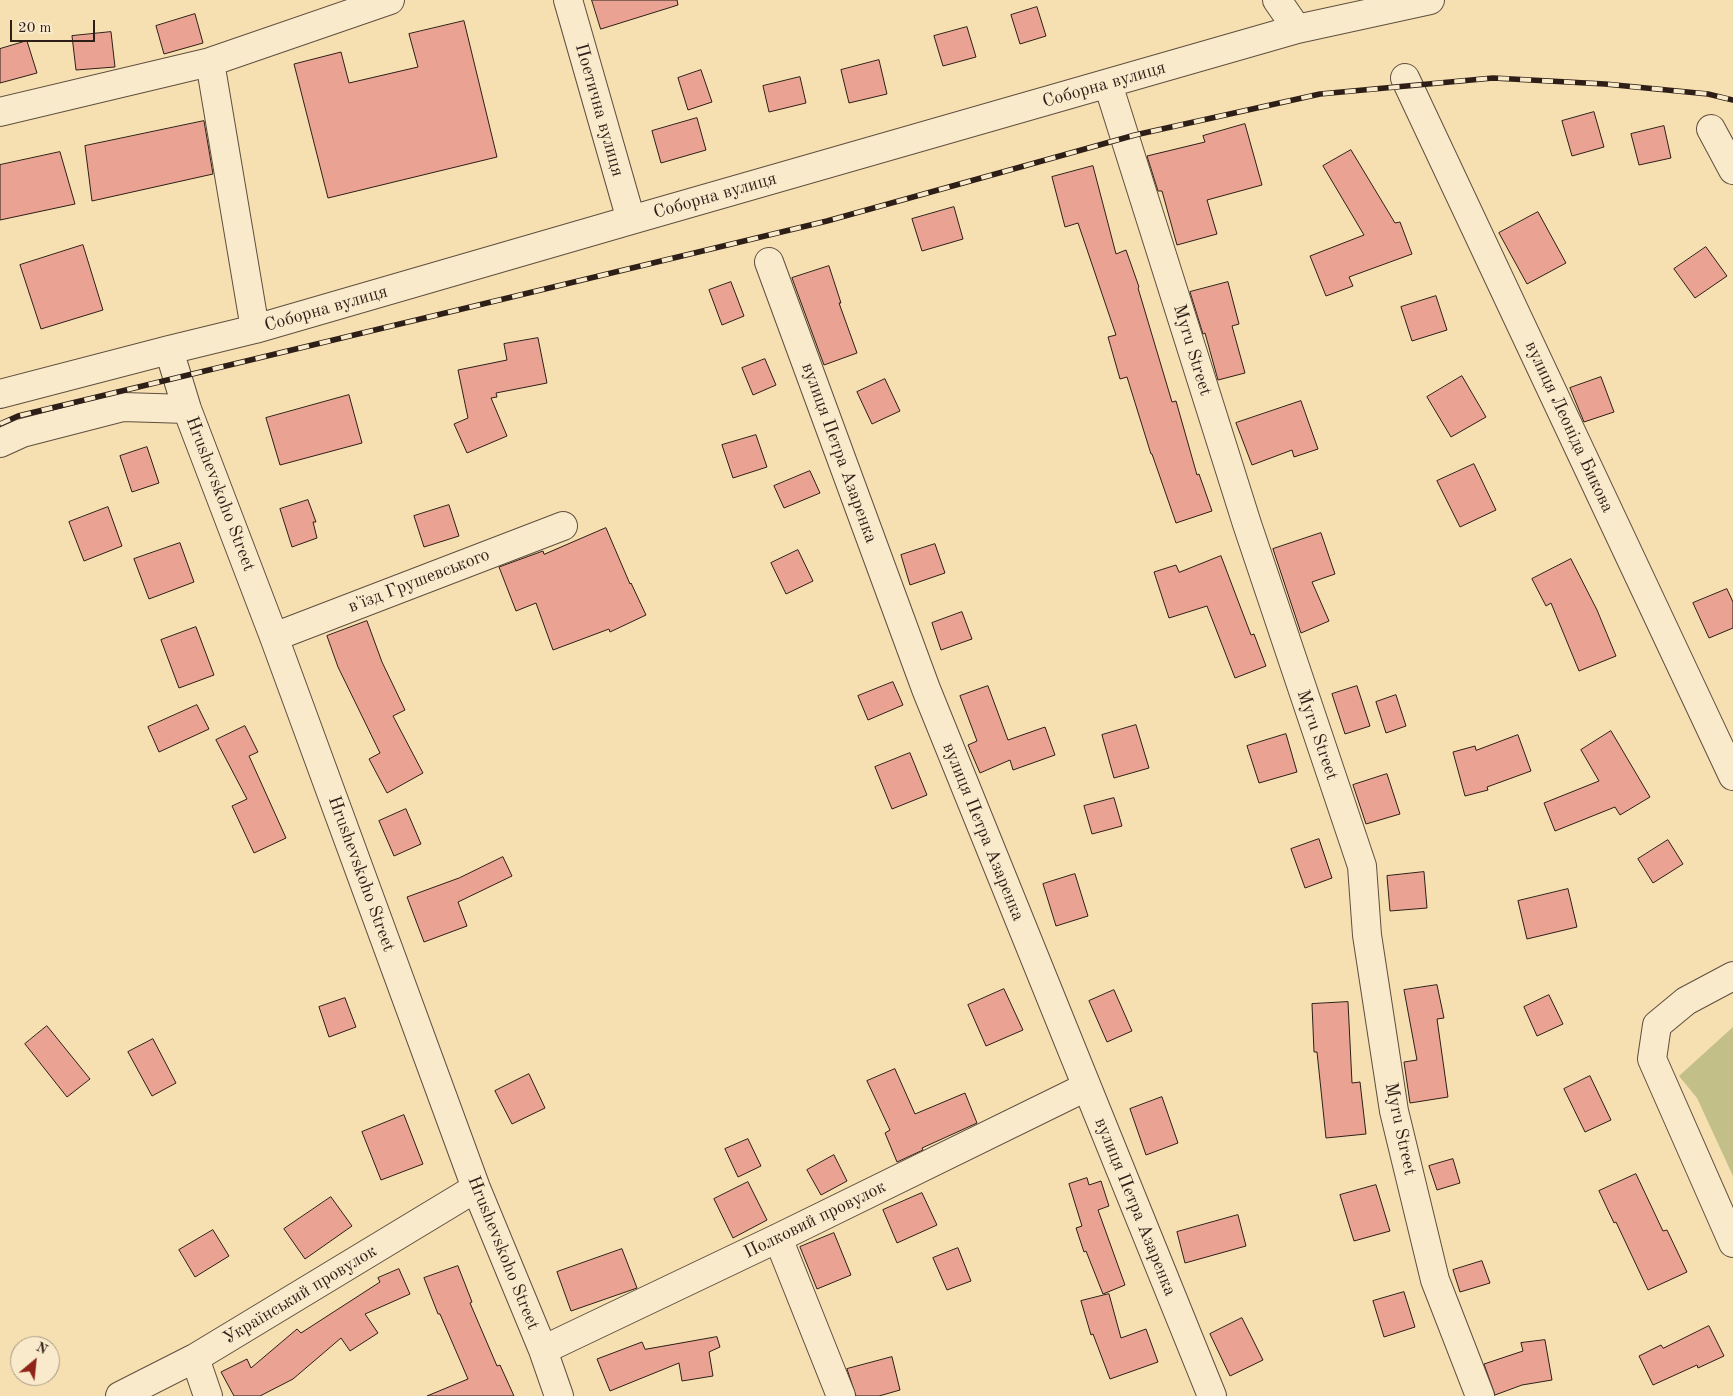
<!DOCTYPE html>
<meta charset="utf-8">
<style>
body{margin:0}
#map{position:relative;width:1733px;height:1396px;overflow:hidden;background:#f6dfb1;font-family:"Old Standard TT",serif}
canvas{display:block}
.north{position:absolute;left:10px;top:1336px;width:50px;height:50px;box-sizing:border-box;background:#f9eacc;border:1px solid #a79984;border-radius:50%;rotate:28deg;font-size:14px;font-weight:700;line-height:20px;text-align:center;color:#2d1f17}
.north::after{content:'';display:block;margin:auto;width:18px;height:22px;background:#8f2418;clip-path:polygon(50% 0,100% 100%,50% 72%,0 100%)}
.scale{position:absolute;left:10px;top:20px;width:85px;height:22px;box-sizing:border-box;border:2px solid #2d1f17;border-top:0;padding-left:6px;font-size:15px;line-height:18px;white-space:nowrap;color:#2d1f17;-webkit-text-stroke:4px #f9eacc;paint-order:stroke}
</style>
<div id="map">
<canvas width="1733" height="1396"></canvas>
<div class="north">N</div>
<div class="scale">20 m</div>
</div>
<script>
const context = document.querySelector('canvas').getContext('2d');
context.lineJoin = 'round';
function fill(path, color) {
  context.fillStyle = color;
  context.fill(path, 'evenodd');
}
function strokePath(path, color, width, dash) {
  context.strokeStyle = color;
  context.lineWidth = width;
  context.lineCap = dash ? 'butt' : 'round';
  context.setLineDash(dash || []);
  context.stroke(path);
}
function write(font, color, halo, rows, align = 'center') {
  context.font = font + ' "Old Standard TT",serif';
  context.lineWidth = 4;
  context.setLineDash([]);
  context.textBaseline = 'middle';
  context.strokeStyle = halo;
  context.fillStyle = color;
  for (const [text, x, y, turn = 0] of rows) {
    context.save();
    context.translate(x, y);
    context.rotate((+turn || 0) * Math.PI / 180);
    context.textAlign = isNaN(turn) ? turn : align;
    if (halo) context.strokeText(text, 0, 0);
    context.fillText(text, 0, 0);
    context.restore();
  }
}
fill(new Path2D(`
 M 1733,1027 L 1733,1176 L 1697,1098 L 1679,1076 Z`), '#c2c088');
const building = new Path2D(`
 M 592,0 L 677,0 L 678,5 L 601,29 Z
 M 1037,7 L 1046,36 L 1020,44 L 1011,15 Z
 M 195,14 L 203,43 L 164,54 L 156,26 Z
 M 464,21 L 497,157 L 328,198 L 294,64 L 341,52 L 349,83 L 418,67 L 409,34 Z
 M 967,27 L 976,57 L 943,66 L 934,36 Z
 M 111,32 L 115,67 L 76,70 L 72,36 Z
 M 27,41 L 37,73 L 0,83 L 0,49 Z
 M 879,60 L 887,94 L 849,103 L 841,70 Z
 M 701,70 L 712,102 L 688,110 L 678,78 Z
 M 800,77 L 806,103 L 769,112 L 763,86 Z
 M 1594,112 L 1604,147 L 1572,156 L 1562,121 Z
 M 697,118 L 706,150 L 661,163 L 652,131 Z
 M 204,121 L 213,174 L 92,201 L 85,146 Z
 M 1245,124 L 1262,185 L 1207,200 L 1217,234 L 1177,245 L 1162,191 L 1158,191 L 1147,156 L 1205,142 L 1203,136 Z
 M 1664,126 L 1671,158 L 1639,165 L 1631,134 Z
 M 1351,150 L 1395,223 L 1400,222 L 1412,254 L 1349,277 L 1353,286 L 1326,296 L 1310,256 L 1364,235 L 1323,166 Z
 M 60,152 L 75,204 L 0,220 L 0,165 Z
 M 1093,166 L 1116,254 L 1126,250 L 1139,287 L 1138,288 L 1172,402 L 1176,401 L 1197,475 L 1199,474 L 1212,511 L 1176,523 L 1152,454 L 1151,454 L 1127,377 L 1120,379 L 1108,337 L 1116,335 L 1078,223 L 1065,227 L 1052,177 Z
 M 954,207 L 963,239 L 922,251 L 912,219 Z
 M 1538,212 L 1566,263 L 1527,284 L 1499,233 Z
 M 83,245 L 103,310 L 41,329 L 20,265 Z
 M 1706,247 L 1727,276 L 1695,298 L 1674,269 Z
 M 829,266 L 841,303 L 839,303 L 857,353 L 824,365 L 792,278 Z
 M 731,282 L 744,316 L 722,325 L 709,290 Z
 M 1228,282 L 1239,324 L 1232,326 L 1245,373 L 1218,380 L 1205,333 L 1203,334 L 1190,292 Z
 M 1436,296 L 1447,330 L 1412,341 L 1401,307 Z
 M 538,338 L 547,383 L 496,393 L 497,397 L 491,398 L 507,436 L 467,453 L 454,424 L 468,418 L 458,370 L 507,360 L 504,344 Z
 M 765,359 L 776,385 L 753,395 L 742,368 Z
 M 1462,376 L 1486,417 L 1451,437 L 1427,397 Z
 M 1601,377 L 1614,412 L 1584,422 L 1570,388 Z
 M 885,379 L 900,411 L 872,424 L 857,392 Z
 M 349,395 L 362,443 L 280,465 L 266,418 Z
 M 1301,401 L 1318,449 L 1294,457 L 1292,450 L 1252,465 L 1236,423 Z
 M 756,435 L 767,467 L 733,478 L 722,445 Z
 M 147,447 L 159,483 L 132,492 L 120,456 Z
 M 1474,464 L 1496,510 L 1460,527 L 1437,481 Z
 M 810,471 L 820,493 L 784,508 L 774,486 Z
 M 308,500 L 316,522 L 313,522 L 317,538 L 292,547 L 280,509 Z
 M 449,505 L 459,536 L 424,547 L 414,516 Z
 M 108,507 L 122,546 L 84,561 L 69,522 Z
 M 606,528 L 630,584 L 631,583 L 646,615 L 610,632 L 609,629 L 553,650 L 536,603 L 516,611 L 499,567 L 543,551 L 544,554 Z
 M 1321,533 L 1335,574 L 1312,582 L 1329,621 L 1301,633 L 1273,549 Z
 M 180,543 L 194,582 L 149,599 L 134,559 Z
 M 935,544 L 945,573 L 910,585 L 901,555 Z
 M 798,550 L 813,581 L 786,594 L 771,563 Z
 M 1221,556 L 1251,635 L 1254,634 L 1266,666 L 1235,678 L 1207,606 L 1169,618 L 1154,572 L 1176,565 L 1179,572 Z
 M 1571,559 L 1597,610 L 1616,656 L 1579,671 L 1551,603 L 1546,606 L 1532,579 Z
 M 1727,589 L 1733,602 L 1733,628 L 1709,638 L 1693,603 Z
 M 962,612 L 972,639 L 941,650 L 932,623 Z
 M 367,621 L 382,662 L 405,710 L 393,716 L 423,773 L 387,793 L 369,759 L 380,753 L 338,667 L 327,636 Z
 M 196,627 L 214,675 L 179,688 L 161,640 Z
 M 893,682 L 903,705 L 868,720 L 858,696 Z
 M 988,686 L 1008,740 L 1045,727 L 1055,755 L 1013,770 L 1010,760 L 980,773 L 968,745 L 977,741 L 960,696 Z
 M 1357,686 L 1370,726 L 1345,734 L 1332,694 Z
 M 1396,695 L 1406,726 L 1386,733 L 1376,702 Z
 M 197,705 L 209,729 L 159,752 L 148,727 Z
 M 1136,725 L 1149,768 L 1114,778 L 1102,735 Z
 M 245,726 L 258,752 L 249,756 L 286,838 L 254,853 L 232,806 L 247,799 L 216,740 Z
 M 1611,731 L 1650,797 L 1620,815 L 1615,807 L 1555,831 L 1544,803 L 1599,781 L 1581,750 Z
 M 1286,734 L 1297,772 L 1259,783 L 1247,746 Z
 M 1518,735 L 1531,771 L 1487,787 L 1488,790 L 1465,796 L 1453,752 L 1475,746 L 1476,750 Z
 M 910,753 L 927,795 L 892,809 L 875,767 Z
 M 1387,774 L 1400,814 L 1366,824 L 1353,785 Z
 M 1114,798 L 1122,826 L 1092,834 L 1084,806 Z
 M 406,809 L 421,844 L 394,856 L 379,821 Z
 M 1319,839 L 1332,878 L 1305,888 L 1291,849 Z
 M 1668,840 L 1683,864 L 1653,883 L 1638,859 Z
 M 503,857 L 512,876 L 458,902 L 467,926 L 424,942 L 407,897 L 459,878 Z
 M 1424,872 L 1427,908 L 1390,911 L 1387,876 Z
 M 1075,874 L 1088,916 L 1056,926 L 1043,884 Z
 M 1568,889 L 1577,927 L 1527,939 L 1518,901 Z
 M 1437,985 L 1444,1018 L 1437,1019 L 1448,1097 L 1410,1103 L 1404,1062 L 1417,1060 L 1404,990 Z
 M 1004,989 L 1023,1030 L 986,1046 L 968,1005 Z
 M 1114,990 L 1132,1031 L 1107,1042 L 1089,1001 Z
 M 1549,995 L 1563,1024 L 1537,1036 L 1524,1007 Z
 M 345,998 L 356,1027 L 329,1037 L 319,1007 Z
 M 1348,1002 L 1352,1083 L 1360,1082 L 1366,1134 L 1326,1138 L 1317,1052 L 1314,1052 L 1312,1004 Z
 M 47,1026 L 90,1079 L 67,1097 L 25,1044 Z
 M 153,1039 L 176,1083 L 152,1096 L 128,1052 Z
 M 895,1069 L 915,1114 L 965,1093 L 977,1123 L 922,1148 L 923,1150 L 897,1162 L 885,1133 L 890,1130 L 867,1081 Z
 M 529,1074 L 545,1108 L 512,1124 L 495,1091 Z
 M 1590,1076 L 1611,1120 L 1585,1132 L 1564,1089 Z
 M 1162,1097 L 1178,1143 L 1146,1155 L 1130,1109 Z
 M 404,1115 L 423,1164 L 381,1180 L 362,1132 Z
 M 748,1139 L 761,1166 L 738,1177 L 725,1149 Z
 M 834,1155 L 847,1181 L 821,1195 L 807,1170 Z
 M 1453,1159 L 1460,1183 L 1437,1190 L 1429,1166 Z
 M 1636,1174 L 1663,1231 L 1667,1230 L 1687,1272 L 1648,1290 L 1616,1222 L 1614,1223 L 1599,1191 Z
 M 1087,1178 L 1089,1185 L 1101,1181 L 1109,1206 L 1098,1210 L 1125,1285 L 1103,1294 L 1086,1251 L 1084,1252 L 1076,1228 L 1082,1226 L 1069,1184 Z
 M 748,1182 L 767,1220 L 733,1238 L 714,1199 Z
 M 1376,1185 L 1390,1231 L 1354,1241 L 1340,1195 Z
 M 922,1193 L 937,1225 L 897,1243 L 883,1210 Z
 M 331,1197 L 352,1226 L 305,1259 L 284,1229 Z
 M 1238,1215 L 1246,1246 L 1185,1263 L 1177,1232 Z
 M 213,1230 L 229,1256 L 195,1277 L 179,1250 Z
 M 834,1233 L 851,1275 L 817,1289 L 800,1247 Z
 M 958,1248 L 971,1281 L 947,1290 L 933,1258 Z
 M 622,1249 L 637,1288 L 571,1311 L 557,1272 Z
 M 1482,1261 L 1490,1283 L 1460,1292 L 1453,1270 Z
 M 458,1266 L 472,1302 L 470,1303 L 497,1366 L 500,1365 L 514,1396 L 427,1396 L 468,1379 L 440,1314 L 438,1314 L 424,1278 Z
 M 399,1269 L 410,1294 L 365,1314 L 378,1333 L 350,1351 L 341,1338 L 293,1379 L 260,1396 L 234,1396 L 221,1372 L 247,1359 L 251,1368 L 297,1329 L 301,1333 L 380,1282 L 378,1278 Z
 M 1404,1292 L 1415,1327 L 1384,1337 L 1373,1301 Z
 M 1109,1294 L 1121,1338 L 1146,1329 L 1158,1362 L 1110,1379 L 1093,1334 L 1091,1335 L 1081,1301 Z
 M 1242,1318 L 1263,1360 L 1230,1376 L 1210,1334 Z
 M 1709,1326 L 1724,1356 L 1698,1368 L 1697,1365 L 1653,1385 L 1639,1356 L 1661,1345 L 1663,1348 Z
 M 717,1337 L 720,1347 L 709,1352 L 713,1376 L 682,1381 L 679,1363 L 610,1391 L 597,1359 L 642,1342 L 645,1349 Z
 M 1545,1340 L 1552,1380 L 1522,1385 L 1495,1395 L 1484,1364 L 1523,1351 L 1521,1343 Z
 M 892,1357 L 900,1390 L 879,1396 L 856,1396 L 847,1369 Z`);
fill(building, '#eaa393');
strokePath(building, '#2d1f17', 1);
const minor = new Path2D(`
 M 568,0 L 631,220
 M 1277,0 L 1297,29
 M 210,62 L 255,329
 M 1405,78 L 1733,776
 M 1108,84 L 1247,524 L 1362,866 L 1367,935 L 1394,1111 L 1435,1280 L 1480,1396
 M 0,112 L 210,62 L 390,0
 M 1711,129 L 1733,170
 M 769,262 L 926,689 L 1212,1396
 M 169,350 L 187,409 L 274,637 L 476,1188 L 543,1350 L 559,1396
 M 0,394 L 169,350 L 255,329 L 631,220 L 1297,29 L 1430,0
 M 0,443 L 22,433 L 123,407 L 187,409
 M 274,637 L 563,526
 M 1733,976 L 1686,1001 L 1657,1025 L 1652,1059 L 1733,1243
 M 778,1238 L 841,1396
 M 543,1350 L 778,1238 L 1086,1087
 M 195,1358 L 208,1396
 M 120,1396 L 195,1358 L 476,1188`);
strokePath(minor, '#5f4f3e', 30);
strokePath(minor, '#f9eacc', 28);
const rail = new Path2D(`
 M 0,424 L 18,416 L 827,221 L 1135,135 L 1320,94 L 1493,78 L 1605,84 L 1708,94 L 1733,100`);
strokePath(rail, '#2d1f17', 5.5);
strokePath(rail, '#f9eacc', 4, [11]);
write('18px', '#2d1f17', '#f9eacc', [
 ["Соборна вулиця",1104,85,-16],
 ["Поетична вулиця",599,110,74],
 ["Соборна вулиця",715,196,-16],
 ["Соборна вулиця",326,309,-16],
 ["Myru Street",1192,350,73],
 ["вулиця Леоніда Бикова",1569,427,65],
 ["вулиця Петра Азаренка",839,453,70],
 ["Hrushevskoho Street",220,494,69],
 ["в'їзд Грушевського",419,581,-21],
 ["Myru Street",1317,735,71],
 ["вулиця Петра Азаренка",983,832,68],
 ["Hrushevskoho Street",361,874,70],
 ["Myru Street",1400,1129,78],
 ["вулиця Петра Азаренка",1135,1207,68],
 ["Полковий провулок",815,1220,-26],
 ["Hrushevskoho Street",503,1253,68],
 ["Український провулок",300,1295,-31]
]);
</script>
